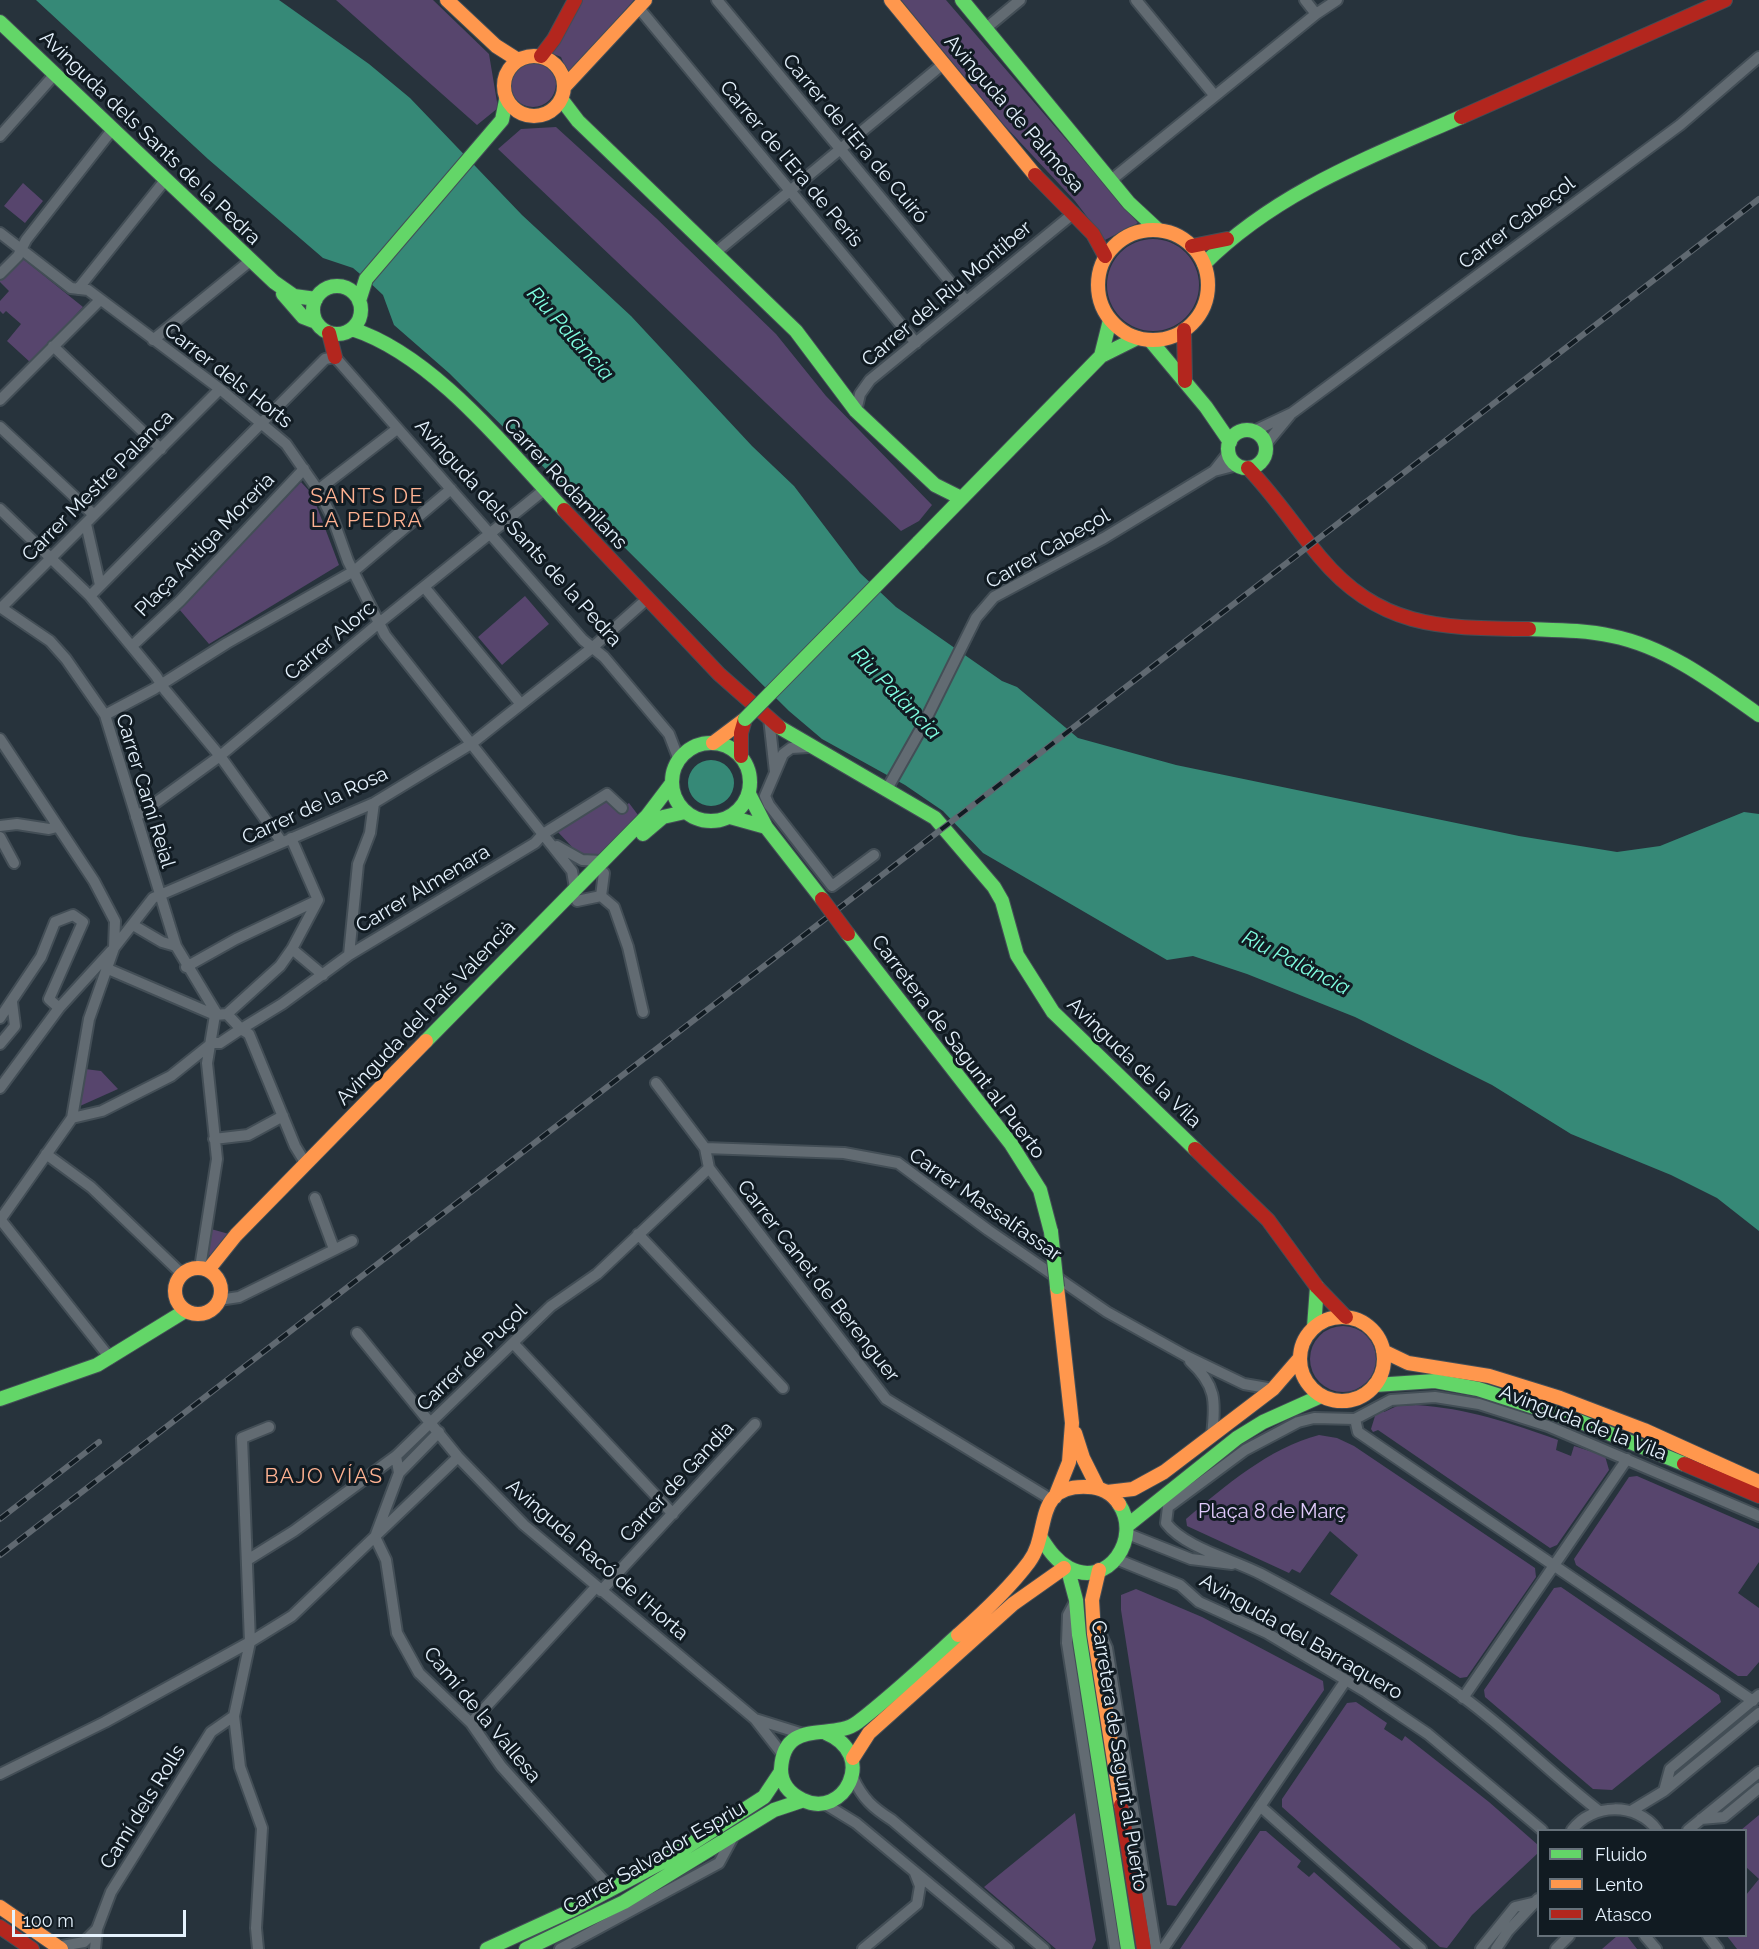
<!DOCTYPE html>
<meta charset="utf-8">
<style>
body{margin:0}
#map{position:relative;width:1759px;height:1949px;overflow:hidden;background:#27333c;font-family:Raleway,sans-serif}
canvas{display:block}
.legend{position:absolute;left:1537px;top:1829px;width:210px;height:108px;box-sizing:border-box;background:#111b22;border:2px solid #66717a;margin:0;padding:8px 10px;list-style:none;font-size:18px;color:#e5f2fd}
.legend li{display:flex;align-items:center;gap:12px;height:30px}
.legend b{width:30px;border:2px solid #66717a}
.scale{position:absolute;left:12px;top:1910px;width:174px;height:27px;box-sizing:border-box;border:3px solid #e5f2fd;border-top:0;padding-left:8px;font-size:18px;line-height:21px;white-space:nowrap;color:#e5f2fd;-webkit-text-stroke:4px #111b22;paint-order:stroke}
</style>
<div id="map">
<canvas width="1759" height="1949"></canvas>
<ul class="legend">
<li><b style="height:8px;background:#63d668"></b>Fluido</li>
<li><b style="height:8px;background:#ff974d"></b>Lento</li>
<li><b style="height:8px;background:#b3261e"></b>Atasco</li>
</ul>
<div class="scale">100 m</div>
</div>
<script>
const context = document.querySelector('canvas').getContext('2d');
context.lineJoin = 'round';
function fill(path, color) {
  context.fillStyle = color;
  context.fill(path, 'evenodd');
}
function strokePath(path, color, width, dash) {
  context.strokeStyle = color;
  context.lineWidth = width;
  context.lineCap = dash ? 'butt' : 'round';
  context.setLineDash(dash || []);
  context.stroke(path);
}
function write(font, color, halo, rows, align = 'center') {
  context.font = font + ' Raleway,sans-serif';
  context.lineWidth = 6;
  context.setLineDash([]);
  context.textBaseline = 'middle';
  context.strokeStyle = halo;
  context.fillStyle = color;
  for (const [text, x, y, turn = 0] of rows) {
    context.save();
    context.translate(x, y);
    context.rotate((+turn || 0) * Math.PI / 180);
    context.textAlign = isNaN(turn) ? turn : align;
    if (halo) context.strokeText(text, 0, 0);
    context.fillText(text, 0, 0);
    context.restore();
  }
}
fill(new Path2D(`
 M 336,0 L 433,0 L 489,54 L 498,108 L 477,125 Z
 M 581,0 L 634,0 L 568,74 L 561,57 L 551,53 Z
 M 901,0 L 946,0 L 1138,223 L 1105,240 L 1075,201 L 1005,126 Z
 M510 84a23 23 0 1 1 46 0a23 23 0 1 1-46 0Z
 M 556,127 L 656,218 L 776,334 L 826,396 L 932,505 L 919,521 L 901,531 L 498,149 L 521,129 Z
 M 23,183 L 43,201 L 25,223 L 4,206 Z
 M1107 285a46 46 0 1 1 92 0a46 46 0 1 1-92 0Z
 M 22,258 L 83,307 L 31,363 L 7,341 L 21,324 L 6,311 L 3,314 L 0,311 L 0,301 L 9,291 L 0,282 L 0,278 Z
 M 301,482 L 312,494 L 339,565 L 209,644 L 179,609 Z
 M 525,596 L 549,624 L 502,665 L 478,637 Z
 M 606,799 L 622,808 L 629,803 L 638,815 L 601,854 L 587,857 L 573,848 L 557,831 Z
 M 85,1069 L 101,1071 L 118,1089 L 80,1106 L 79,1101 Z
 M 211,1229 L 229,1234 L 211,1257 L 207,1252 Z
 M1310 1359a33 33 0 1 1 66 0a33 33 0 1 1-66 0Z
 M 1416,1405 C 1466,1408 1511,1423 1558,1440 L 1556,1450 L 1571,1456 L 1574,1446 L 1605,1456 L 1609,1470 L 1557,1545 L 1550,1548 L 1378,1430 L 1373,1432 L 1371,1429 L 1375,1416 L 1383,1409 L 1384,1412 L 1397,1406 Z
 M 1319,1435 L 1337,1438 L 1354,1446 L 1535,1568 L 1536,1577 L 1467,1677 L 1460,1678 L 1330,1594 L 1358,1555 L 1330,1531 L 1300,1573 L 1292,1569 L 1289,1573 L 1187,1526 L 1186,1519 C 1225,1486 1269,1448 1319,1435 Z
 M 1637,1476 L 1759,1529 L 1759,1562 L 1738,1593 L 1759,1608 L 1759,1662 L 1747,1676 L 1738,1676 L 1576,1565 L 1574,1559 L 1629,1477 Z
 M 1561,1587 L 1719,1695 L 1721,1702 L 1612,1790 L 1593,1789 L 1485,1697 L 1484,1690 L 1554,1588 Z
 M 1136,1589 L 1202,1617 L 1323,1681 L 1324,1690 L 1176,1906 L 1167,1905 L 1121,1610 L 1121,1595 Z
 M 1356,1702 L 1387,1723 L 1384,1729 L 1402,1741 L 1405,1736 L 1489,1802 L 1538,1845 L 1538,1853 L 1472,1915 L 1447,1948 L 1440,1947 L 1282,1807 L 1282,1799 L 1347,1703 Z
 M 1075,1813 L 1096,1940 L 1092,1949 L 1056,1949 L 984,1887 Z
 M 1759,1815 L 1759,1879 L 1746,1867 L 1746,1830 L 1741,1830 Z
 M 1260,1831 L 1266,1831 L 1301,1861 L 1297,1867 L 1309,1877 L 1314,1872 L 1401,1949 L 1180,1949 Z
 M 1759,1879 L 1759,1949 L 1737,1949 L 1727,1936 L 1746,1936 L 1746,1895 Z
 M 1617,1936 L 1627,1936 L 1637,1949 L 1602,1949 Z`), '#57456d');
fill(new Path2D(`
 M 36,0 L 279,0 L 369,64 L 410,98 L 522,215 L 631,316 L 752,446 L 794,486 L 860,573 L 896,607 L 1002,681 L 1017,687 L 1078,738 L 1176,765 L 1519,836 L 1617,852 L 1660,846 L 1744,812 L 1759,814 L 1759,1231 L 1717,1198 L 1671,1175 L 1571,1134 L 1492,1085 L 1355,1017 L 1247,974 L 1193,956 L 1167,960 L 983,853 L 943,811 L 905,785 L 822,739 L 789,711 L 449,373 L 394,325 L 383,295 L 366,279 L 353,268 L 323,258 L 208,159 Z
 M688 783a23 23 0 1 1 46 0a23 23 0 1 1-46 0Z`), '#368977');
const street = new Path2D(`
 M 717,0 L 966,301
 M 1136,0 L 1215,96
 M 1305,0 L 1316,14
 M 638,7 L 916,343
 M 985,29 L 1020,0
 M 0,136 L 55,74
 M 1110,181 L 1316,14 L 1337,0
 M 0,233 L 71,288 L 88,290 L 220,389 L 286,444 L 318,490 L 333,519 L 348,561 L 385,635 L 572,871 L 575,888
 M 715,253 L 943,64
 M 0,274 L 18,256 L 26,240 L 112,130
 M 78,289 L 166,179
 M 153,340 L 250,261
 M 53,346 L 161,449
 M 0,400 L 100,300
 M 856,411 L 860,394 L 870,380 L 1074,213
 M 0,427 L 94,515
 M 1254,431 L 1292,413 L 1680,125 L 1759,57
 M 1266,444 L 1290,415
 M 1214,471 L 1229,452
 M 318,490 L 397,429
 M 0,509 L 90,596 L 156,676 L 165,690 L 220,756 L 281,841
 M 86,524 L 100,585
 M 425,588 L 520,703
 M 90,596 L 325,359 L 335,357 L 583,640 L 604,657 L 669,734 L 679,760
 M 0,607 L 50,641 L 66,659 L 105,715 L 176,946 L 217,1014
 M 1,608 L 220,389
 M 132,646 L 180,601 L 304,469
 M 105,715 L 154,689 L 227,643 L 354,571 L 451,489
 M 769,718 L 775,772
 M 0,739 L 94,881 L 115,921 L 114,948
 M 809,747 L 791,748 L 783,754 L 765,796 L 769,805 L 832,886 L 874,855
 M 887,789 L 922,727 L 976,618 L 994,597 L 1104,538 L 1214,471 L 1237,465
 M 136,817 L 220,756 L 379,623 L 544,490
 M 0,826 L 17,824 L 49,829 L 57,827
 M 0,837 L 14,863
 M 291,838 L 318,900
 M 557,846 L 582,860 L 601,861
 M 601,896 L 614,907 L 628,947 L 643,1012
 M 601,896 L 604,873
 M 577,901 L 601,896
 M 133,925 L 162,942 L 176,946
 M 292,949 L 323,975
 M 349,955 L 358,864 L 370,833 L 374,803
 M 186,967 L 236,939 L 318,900
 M 108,969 L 215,1015
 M 227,1014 L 280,966 L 292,949 L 318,900
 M 0,1018 L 41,957 L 55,922 L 73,915 L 83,922 L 49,999 L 59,1008
 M 241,1029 L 282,1004 L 349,955 L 535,843 L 543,834 L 607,794 L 622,808
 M 241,1029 L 249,1034 L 295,1146 L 306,1164
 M 0,1044 L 15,1026 L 12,1002
 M 656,1083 L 705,1148 L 709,1168 L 886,1399 L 1052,1500
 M 0,1088 L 59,1008 L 111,951
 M 72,1118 L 102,1111 L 171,1076 L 211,1044
 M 214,1139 L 248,1135 L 283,1116
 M 705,1148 L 844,1153 L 898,1163 L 988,1230 L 1107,1312 L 1186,1356 L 1244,1384 L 1273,1389
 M 46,1154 L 91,1187 L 182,1274
 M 315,1198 L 334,1249
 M 0,1219 L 110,1358
 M 0,1220 L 72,1118 L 89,1019 L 114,948 L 153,898 L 374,803 L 471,744 L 592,648 L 647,599
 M 638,1234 L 783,1388
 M 200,1268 L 217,1159 L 207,1063 L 215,1015 L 227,1014 L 241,1029 L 220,1043 L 211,1043
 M 219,1300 L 239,1297 L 352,1241
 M 357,1333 L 458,1457 L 524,1525 L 755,1719 L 783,1755
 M 513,1343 L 673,1514
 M 1190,1361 C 1216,1385 1216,1401 1212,1435
 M 1355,1419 L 1358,1432 L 1753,1701
 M 396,1456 L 399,1473 L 375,1537 L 386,1560 L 397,1633 L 419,1673 L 471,1723 L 501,1766 L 612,1890
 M 399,1473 L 439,1432
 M 1128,1534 L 1191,1559 L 1232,1564
 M 249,1559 L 294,1531 L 396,1456 L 551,1306 L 597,1274 L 709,1168
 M 1116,1559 L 1180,1585 L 1199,1602 L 1267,1633 L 1366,1692 L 1428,1734 L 1542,1830
 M 601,1591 L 755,1424
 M 1076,1600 L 1068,1615 L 1067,1643 L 1115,1949
 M 1097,1626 L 1107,1648 L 1156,1949
 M 1463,1698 L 1627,1459
 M 755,1719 L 803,1734
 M 471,1723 L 596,1587
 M 0,1774 L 105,1722 L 250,1642 L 292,1616 L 458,1457
 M 853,1778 C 863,1799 873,1808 892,1820 L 1044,1949
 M 1664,1791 L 1670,1769 L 1759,1695
 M 825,1804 L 856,1823 L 1008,1949
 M 1260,1806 L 1421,1949
 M 1599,1811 C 1552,1775 1511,1732 1463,1697 C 1399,1651 1331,1611 1261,1574 C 1232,1559 1185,1548 1166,1523 L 1168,1507 L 1245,1450 L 1298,1422 L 1314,1418 L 1355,1419 L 1391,1400 L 1435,1397 L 1479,1404 L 1548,1426 L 1759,1516
 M 1631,1811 L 1664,1791 L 1759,1713
 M 1701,1819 L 1724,1817 L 1759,1788
 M 1572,1830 C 1592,1803 1637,1802 1657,1830
 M 1688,1830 L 1759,1772
 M 1645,1936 L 1656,1949
 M 1708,1936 L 1718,1949
 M 57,1947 L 84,1942 L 97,1929
 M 95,1949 L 97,1929 L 111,1892 L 211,1732 L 234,1716
 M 258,1949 L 256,1928 L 262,1828 L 240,1767 L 234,1716 L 250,1642 L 242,1438 L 269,1427
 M 560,1949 L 719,1863 L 733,1837
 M 863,1949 L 917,1904 L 920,1886 L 915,1873
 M 1163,1949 L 1346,1680
 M 1481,1949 L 1515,1907 L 1536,1902
 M 1496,1949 L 1508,1931 L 1538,1899
 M 1556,1949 L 1569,1936`);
const fast = new Path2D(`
 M 962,0 L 1129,203 L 1157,229
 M 0,22 L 274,282 L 294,296 L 316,299
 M 562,100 L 578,121 L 796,331 L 856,411 L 935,485 L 961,498
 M 1204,264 C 1276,192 1370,157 1461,117
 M313 310a24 24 0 1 1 48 0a24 24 0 1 1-48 0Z
 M 283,294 L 303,317 L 316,322
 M 359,301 L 366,279 L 502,120 L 506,100
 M 352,329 C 433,355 506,448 564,510
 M 1150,340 L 1206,407 L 1230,442
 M 1101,356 L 1110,320
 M1228 449a19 19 0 1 1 38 0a19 19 0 1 1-38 0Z
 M 918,543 L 1101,356 L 1137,338
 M 1529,629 C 1556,630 1585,630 1612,636 C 1667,647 1714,683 1759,715
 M 779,727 L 935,818 L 994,887 L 1002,901 L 1017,955 L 1053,1012 L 1195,1149
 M672 782a39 39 0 1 1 78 0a39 39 0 1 1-78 0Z
 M 749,794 L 766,827 L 822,899
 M 730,817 L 766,827
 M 643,834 L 663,817 L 685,812
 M 848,934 L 1011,1144 L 1040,1190 L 1051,1232
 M 426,1041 L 647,816 L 672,783
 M 1314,1327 L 1317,1287
 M 1375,1385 L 1435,1381 L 1478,1389 L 1581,1422 L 1684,1464
 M 0,1399 L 97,1365 L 185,1311
 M 1128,1525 L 1237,1438 L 1263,1422 L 1321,1396
 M 1041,1538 C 1049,1550 1056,1561 1069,1568 C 1108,1589 1142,1538 1119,1504
 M 1068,1570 L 1076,1600 L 1079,1635 L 1128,1949
 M 826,1733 C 879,1755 843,1820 803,1800 C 790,1794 781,1785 781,1769 C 784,1716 833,1742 858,1722 C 893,1695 926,1664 958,1635
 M 487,1949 L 570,1911 L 668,1859 L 764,1797 L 780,1773
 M 526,1949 L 624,1902 L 774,1810 L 801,1801`);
const slow = new Path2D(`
 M 447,0 L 496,46 L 518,60
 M 891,0 L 1035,175
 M504 86a30 30 0 1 1 60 0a30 30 0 1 1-60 0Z
 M 565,86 L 645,0
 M1098 285a55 55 0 1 1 110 0a55 55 0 1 1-110 0Z
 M 713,743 L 745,719
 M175 1291a23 23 0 1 1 46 0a23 23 0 1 1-46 0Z
 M 208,1270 L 236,1235 L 426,1041
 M1300 1359a42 42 0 1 1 84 0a42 42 0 1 1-84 0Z
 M 1383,1351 L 1408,1363 L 1489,1376 L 1560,1398 L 1644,1430 L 1759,1482
 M 1075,1433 L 1083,1458 L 1098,1488
 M 1107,1492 L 1133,1489 L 1164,1472 L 1273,1389 L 1299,1359
 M 1055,1497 L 1069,1462 L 1072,1423 L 1057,1287
 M 1099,1570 L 1092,1600 L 1094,1634 L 1121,1805
 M 958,1635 C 983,1613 1009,1589 1029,1562 C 1051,1533 1032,1484 1088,1487 C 1100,1487 1112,1493 1119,1504
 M 853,1758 L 869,1733 L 1013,1604 L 1064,1568
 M 0,1907 L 61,1949`);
const jam = new Path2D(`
 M 541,56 L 554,39 L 575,0
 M 1461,117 L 1725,0
 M 1035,175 L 1093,234 L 1105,256
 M 1192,246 L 1227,239
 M 1184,330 L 1185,381
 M 329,333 L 335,357
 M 1248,468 C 1275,496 1296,528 1320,557 C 1380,629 1442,628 1529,629
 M 564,510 L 719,674 L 779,727
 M 741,756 L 741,733 L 745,719
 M 1195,1149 L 1268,1220 L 1317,1287 L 1346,1317
 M 1684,1464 L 1759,1496
 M 1121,1805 L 1144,1949
 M 0,1927 L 32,1949`);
strokePath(street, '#434e56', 14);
strokePath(fast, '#434e56', 16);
strokePath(slow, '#434e56', 16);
strokePath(jam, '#434e56', 16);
strokePath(street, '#626b72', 10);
strokePath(fast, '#63d668', 14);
strokePath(slow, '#ff974d', 14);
strokePath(jam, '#b3261e', 14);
const rail = new Path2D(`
 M 0,1519 L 99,1442
 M 0,1555 L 1759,199`);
strokePath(rail, '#606971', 6);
strokePath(rail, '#111b22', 4, [11]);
const fastBridge = new Path2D(`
 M 745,719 L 918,543
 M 1051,1232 L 1057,1287`);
const jamBridge = new Path2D(`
 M 822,899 L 848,934`);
strokePath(fastBridge, '#434e56', 16, []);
strokePath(jamBridge, '#434e56', 16, []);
strokePath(fastBridge, '#63d668', 14);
strokePath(jamBridge, '#b3261e', 14);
write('20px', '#e5f2fd', '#111b22', [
 ["Avinguda de Palmosa",1014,114,49],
 ["Avinguda dels Sants de la Pedra",150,138,44],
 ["Carrer de l'Era de Cuiró",855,139,50],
 ["Carrer de l'Era de Peris",791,164,50],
 ["Carrer Cabeçol",1517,223,-37],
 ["Carrer del Riu Montíber",947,294,-40],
 ["Carrer dels Horts",228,376,38],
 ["Carrer Rodamilans",565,484,47],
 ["Carrer Mestre Palanca",98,486,-45],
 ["Avinguda dels Sants de la Pedra",518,533,48],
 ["Plaça Antiga Moreria",205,545,-46],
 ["Carrer Cabeçol",1048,549,-30],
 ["Carrer Alorc",330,641,-40],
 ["Carrer Camí Reial",145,791,73],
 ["Carrer de la Rosa",315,806,-25],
 ["Carrer Almenara",423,889,-31],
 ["Avinguda del País Valencià",426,1013,-46],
 ["Carretera de Sagunt al Puerto",958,1047,53],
 ["Avinguda de la Vila",1134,1063,44],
 ["Carrer Massalfassar",985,1205,35],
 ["Carrer Canet de Berenguer",818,1281,52],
 ["Carrer de Puçol",472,1358,-44],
 ["Avinguda de la Vila",1583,1423,21],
 ["Carrer de Gandia",677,1482,-47],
 ["Avinguda Racó de l'Horta",597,1560,41],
 ["Avinguda del Barraquero",1301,1637,30],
 ["Camí de la Vallesa",482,1715,50],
 ["Carretera de Sagunt al Puerto",1119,1756,81],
 ["Camí dels Rolls",143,1807,-58],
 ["Carrer Salvador Espriu",654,1858,-30]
]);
write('20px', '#e1cafc', '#111b22', [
 ["Plaça 8 de Març",1272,1512]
]);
write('italic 21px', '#7ffcdf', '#111b22', [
 ["Riu Palància",570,334,48],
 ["Riu Palància",896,694,46],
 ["Riu Palància",1296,963,27]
]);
context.letterSpacing = '1.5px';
write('21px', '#feb292', '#111b22', [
 ["SANTS DE",367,497],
 ["LA PEDRA",367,521],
 ["BAJO VÍAS",324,1477]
]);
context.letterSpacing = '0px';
</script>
